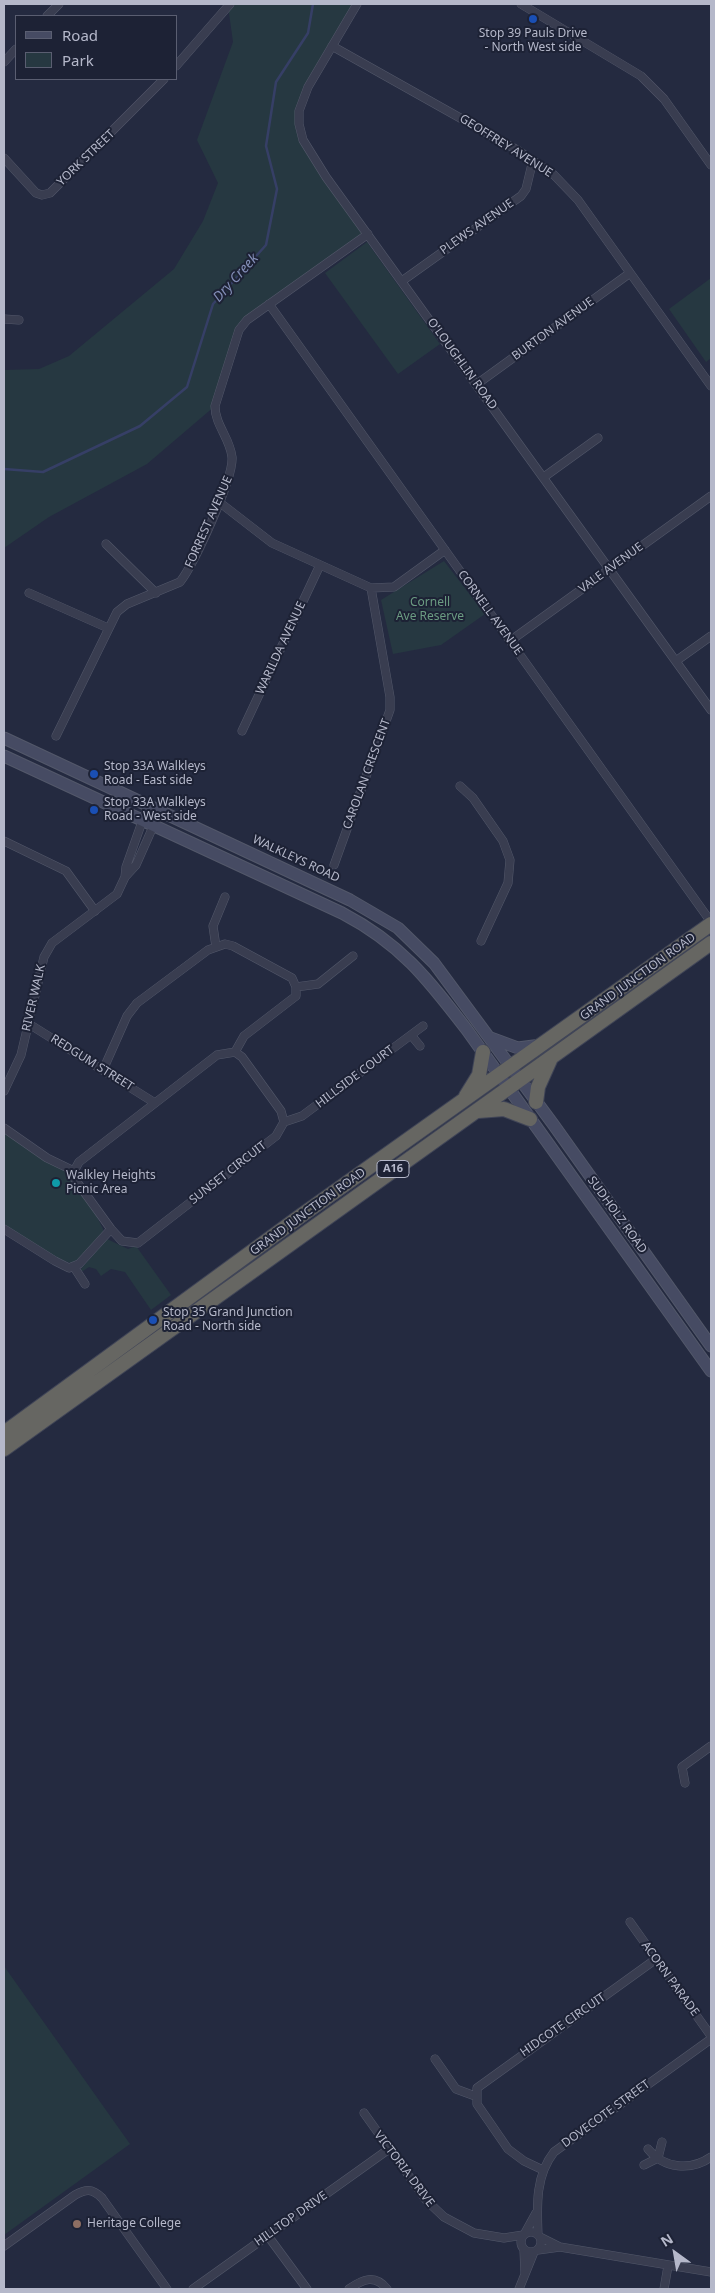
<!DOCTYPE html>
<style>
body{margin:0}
#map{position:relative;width:715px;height:2293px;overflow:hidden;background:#242a40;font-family:"Noto Sans",sans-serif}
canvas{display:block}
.frame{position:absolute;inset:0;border:5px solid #b5b8ca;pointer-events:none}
.legend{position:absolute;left:15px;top:15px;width:162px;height:65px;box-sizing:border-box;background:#1d2235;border:1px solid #5a5e71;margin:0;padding:6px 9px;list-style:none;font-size:15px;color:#b5b8ca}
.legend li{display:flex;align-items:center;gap:10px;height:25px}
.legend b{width:25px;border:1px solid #5a5e71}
.north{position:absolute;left:650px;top:2228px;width:50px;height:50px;-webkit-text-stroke:4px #1d2235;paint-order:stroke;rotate:328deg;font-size:14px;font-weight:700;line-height:20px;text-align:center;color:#b5b8ca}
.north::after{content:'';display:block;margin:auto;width:18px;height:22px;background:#b5b8ca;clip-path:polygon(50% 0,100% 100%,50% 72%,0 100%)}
</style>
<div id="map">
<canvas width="715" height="2293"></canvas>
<div class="frame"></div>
<ul class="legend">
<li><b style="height:6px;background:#464b63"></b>Road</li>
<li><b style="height:14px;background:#263841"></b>Park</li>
</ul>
<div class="north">N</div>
</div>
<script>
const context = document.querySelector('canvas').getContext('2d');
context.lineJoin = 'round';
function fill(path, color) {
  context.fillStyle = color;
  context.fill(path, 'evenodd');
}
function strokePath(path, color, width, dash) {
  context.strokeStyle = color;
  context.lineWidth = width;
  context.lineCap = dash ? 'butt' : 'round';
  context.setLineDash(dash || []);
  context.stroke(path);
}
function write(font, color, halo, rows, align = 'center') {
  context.font = font + ' "Noto Sans",sans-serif';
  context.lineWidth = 4;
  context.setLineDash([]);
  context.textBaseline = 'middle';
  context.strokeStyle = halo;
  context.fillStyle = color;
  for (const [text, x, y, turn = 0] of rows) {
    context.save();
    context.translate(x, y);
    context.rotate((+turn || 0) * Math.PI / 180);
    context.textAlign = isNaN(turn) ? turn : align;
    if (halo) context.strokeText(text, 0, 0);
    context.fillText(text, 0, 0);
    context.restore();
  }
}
fill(new Path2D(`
 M 230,4 L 358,4 L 303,98 L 299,124 L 303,140 L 368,234 L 244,323 L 215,406 L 147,464 L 49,517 L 4,548 L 4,370 L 39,369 L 69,356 L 174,269 L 203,221 L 218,183 L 197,140 L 233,42 L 228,6 Z
 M 367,242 L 440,344 L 398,374 L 325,273 Z
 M 711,278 L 711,358 L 706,362 L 669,309 Z
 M 444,561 L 485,614 L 441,645 L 393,654 L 381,600 Z
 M 4,1127 L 74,1171 L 103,1229 L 103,1234 L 77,1260 L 71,1263 L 61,1260 L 4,1226 Z
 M 107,1239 L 128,1249 L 136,1246 L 171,1295 L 151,1310 L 125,1272 L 111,1269 L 101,1276 L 96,1269 L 89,1267 L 83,1271 L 80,1270 Z
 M 4,1966 L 130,2144 L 4,2235 Z`), '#263841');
strokePath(new Path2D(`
 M 4,469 L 43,472 L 140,426 L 187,387 L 213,304 L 266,245 L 277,189 L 266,146 L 276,82 L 308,33 L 313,4`), '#363f66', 2.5);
const minor = new Path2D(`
 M 357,4 L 308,87 L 299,111 L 299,124 L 303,140 L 326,177 L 711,710
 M 521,4 L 641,76 L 664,99 L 711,165
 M 47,16 L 59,4
 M 332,46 L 519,151 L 554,175 L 578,200 L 711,386
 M 4,62 L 16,49
 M 176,66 L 230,4
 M 4,158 L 36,193 L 42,195 L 50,193 L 164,79
 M 402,281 L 521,196 L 526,189 L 533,160
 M 269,304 L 711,922
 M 4,319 L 19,320
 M 477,384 L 630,273
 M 544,477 L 598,438
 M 219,502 L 272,543 L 371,588 L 390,697 L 390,710 L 334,865
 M 106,544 L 156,593
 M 371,588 L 394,587 L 445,550
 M 29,593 L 108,628
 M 510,641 L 711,496
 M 676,661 L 711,636
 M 242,731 L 320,565
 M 56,736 L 117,612 L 127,604 L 180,582 C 194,564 234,478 232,457 C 230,438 215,425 215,406 L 239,330 L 247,320 L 368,234
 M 460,786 L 473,798 L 503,841 L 510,860 L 508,883 L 481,941
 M 4,841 L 66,871 L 95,911
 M 125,877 L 126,867 L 148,805
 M 216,947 L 213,926 L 225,897
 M 296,987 L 318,984 L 353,956
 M 29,1024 L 155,1103
 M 411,1035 L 420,1046
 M 235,1052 L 242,1057 L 281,1111 L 284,1122 L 276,1136 L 138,1243 L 122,1241 L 111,1229 L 74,1178 L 74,1171 L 79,1162 L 217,1055 Z
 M 103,1070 L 127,1016 L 137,1003 L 208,950 L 225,944 L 233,946 L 292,978 L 296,987 L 296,996 L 244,1036 L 235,1052
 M 4,1091 L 21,1055 L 44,957 L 52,943 L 117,894 L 125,877 L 136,865 L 160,811
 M 284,1122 L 302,1116 L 423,1026
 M 4,1128 L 47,1158 L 74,1171
 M 4,1229 L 55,1261 L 69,1268 L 79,1264 L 111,1229
 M 74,1267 L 85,1284
 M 685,1783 L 682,1767 L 711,1746
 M 630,1922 L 711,2036
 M 435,2059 L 456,2089 L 475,2096
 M 364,2113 L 426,2200 L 444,2217 L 474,2233 L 504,2238 L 523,2235
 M 648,2149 C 664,2169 691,2171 711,2157
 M 644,2165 L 658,2158 L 662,2142
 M 543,2170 L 524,2161 L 508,2149 L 477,2104 L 477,2088 L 656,1959
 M521 2242a10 10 0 1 1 20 0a10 10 0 1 1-20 0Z
 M 525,2233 L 536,2213
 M 538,2235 C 537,2207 535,2176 554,2152 L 711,2039
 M 268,2236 L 307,2289
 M 540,2237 L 560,2247
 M 4,2246 L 75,2195 C 86,2189 92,2188 102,2198 L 167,2289
 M 524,2250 L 525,2274
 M 538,2250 L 560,2247 L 711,2272
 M 193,2289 L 389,2149
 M 349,2289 C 363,2279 375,2274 387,2289
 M 519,2289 L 534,2252
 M 664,2289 L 668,2266`);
const secondary = new Path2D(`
 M 4,738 L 350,900 L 398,928 L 434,963 L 553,1124 L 711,1346
 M 4,756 L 342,913 C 401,944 427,978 467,1030 L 711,1371
 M 491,1038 L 518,1048 L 541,1045`);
const trunk = new Path2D(`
 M 466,1096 L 479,1075 L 483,1052
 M 536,1102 L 538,1087 L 551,1058
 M 478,1111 L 504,1109 L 530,1119
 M 4,1433 L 302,1215 L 711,924
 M 4,1449 L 711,943`);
strokePath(minor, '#53586a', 9);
strokePath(secondary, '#53586a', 13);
strokePath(trunk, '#404557', 16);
strokePath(minor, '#393d50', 8);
strokePath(secondary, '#464b63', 11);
strokePath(trunk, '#666662', 14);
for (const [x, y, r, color] of [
 [533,19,5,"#1a4fb4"],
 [94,774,5,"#1a4fb4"],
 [94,810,5,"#1a4fb4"],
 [56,1183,5,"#0f9aa8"],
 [153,1320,5,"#1a4fb4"],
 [77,2224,5,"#8d6e63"]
]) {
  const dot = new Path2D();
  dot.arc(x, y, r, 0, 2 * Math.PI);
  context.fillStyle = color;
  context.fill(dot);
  strokePath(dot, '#1d2235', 2);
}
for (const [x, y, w] of [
 [393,1169,32]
]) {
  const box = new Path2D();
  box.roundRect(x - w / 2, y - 8.5, w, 17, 4);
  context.fillStyle = '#1d2235';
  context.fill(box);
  strokePath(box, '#b5b8ca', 1);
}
write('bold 11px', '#b5b8ca', null, [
 ["A16",393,1169]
]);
write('12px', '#b5b8ca', '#1d2235', [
 ["Stop 39 Pauls Drive",533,34,"center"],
 ["- North West side",533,48,"center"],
 ["Stop 33A Walkleys",104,767],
 ["Road - East side",104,781],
 ["Stop 33A Walkleys",104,803],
 ["Road - West side",104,817],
 ["Walkley Heights",66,1176],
 ["Picnic Area",66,1190],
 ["Stop 35 Grand Junction",163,1313],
 ["Road - North side",163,1327],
 ["Heritage College",87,2224]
], 'left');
write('12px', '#b5b8ca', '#1d2235', [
 ["GEOFFREY AVENUE",506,146,32],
 ["YORK STREET",86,158,-44],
 ["PLEWS AVENUE",477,227,-35],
 ["BURTON AVENUE",553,329,-36],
 ["O'LOUGHLIN ROAD",462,364,54],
 ["FORREST AVENUE",209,522,-66],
 ["VALE AVENUE",611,568,-36],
 ["CORNELL AVENUE",490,613,54],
 ["WARILDA AVENUE",281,648,-65],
 ["CAROLAN CRESCENT",367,774,-70],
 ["WALKLEYS ROAD",296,859,25],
 ["GRAND JUNCTION ROAD",638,977,-36],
 ["RIVER WALK",34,998,-77],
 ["REDGUM STREET",92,1063,32],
 ["HILLSIDE COURT",355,1077,-37],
 ["SUNSET CIRCUIT",228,1173,-38],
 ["GRAND JUNCTION ROAD",308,1212,-36],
 ["SUDHOLZ ROAD",617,1215,54],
 ["ACORN PARADE",670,1979,54],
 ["HIDCOTE CIRCUIT",563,2025,-35],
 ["DOVECOTE STREET",606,2114,-36],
 ["VICTORIA DRIVE",404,2169,53],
 ["HILLTOP DRIVE",291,2219,-35]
]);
write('12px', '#6b9c82', '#1d2235', [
 ["Cornell",430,603],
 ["Ave Reserve",430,617]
]);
write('italic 14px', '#838eb7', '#1d2235', [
 ["Dry Creek",236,278,-48]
]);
</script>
